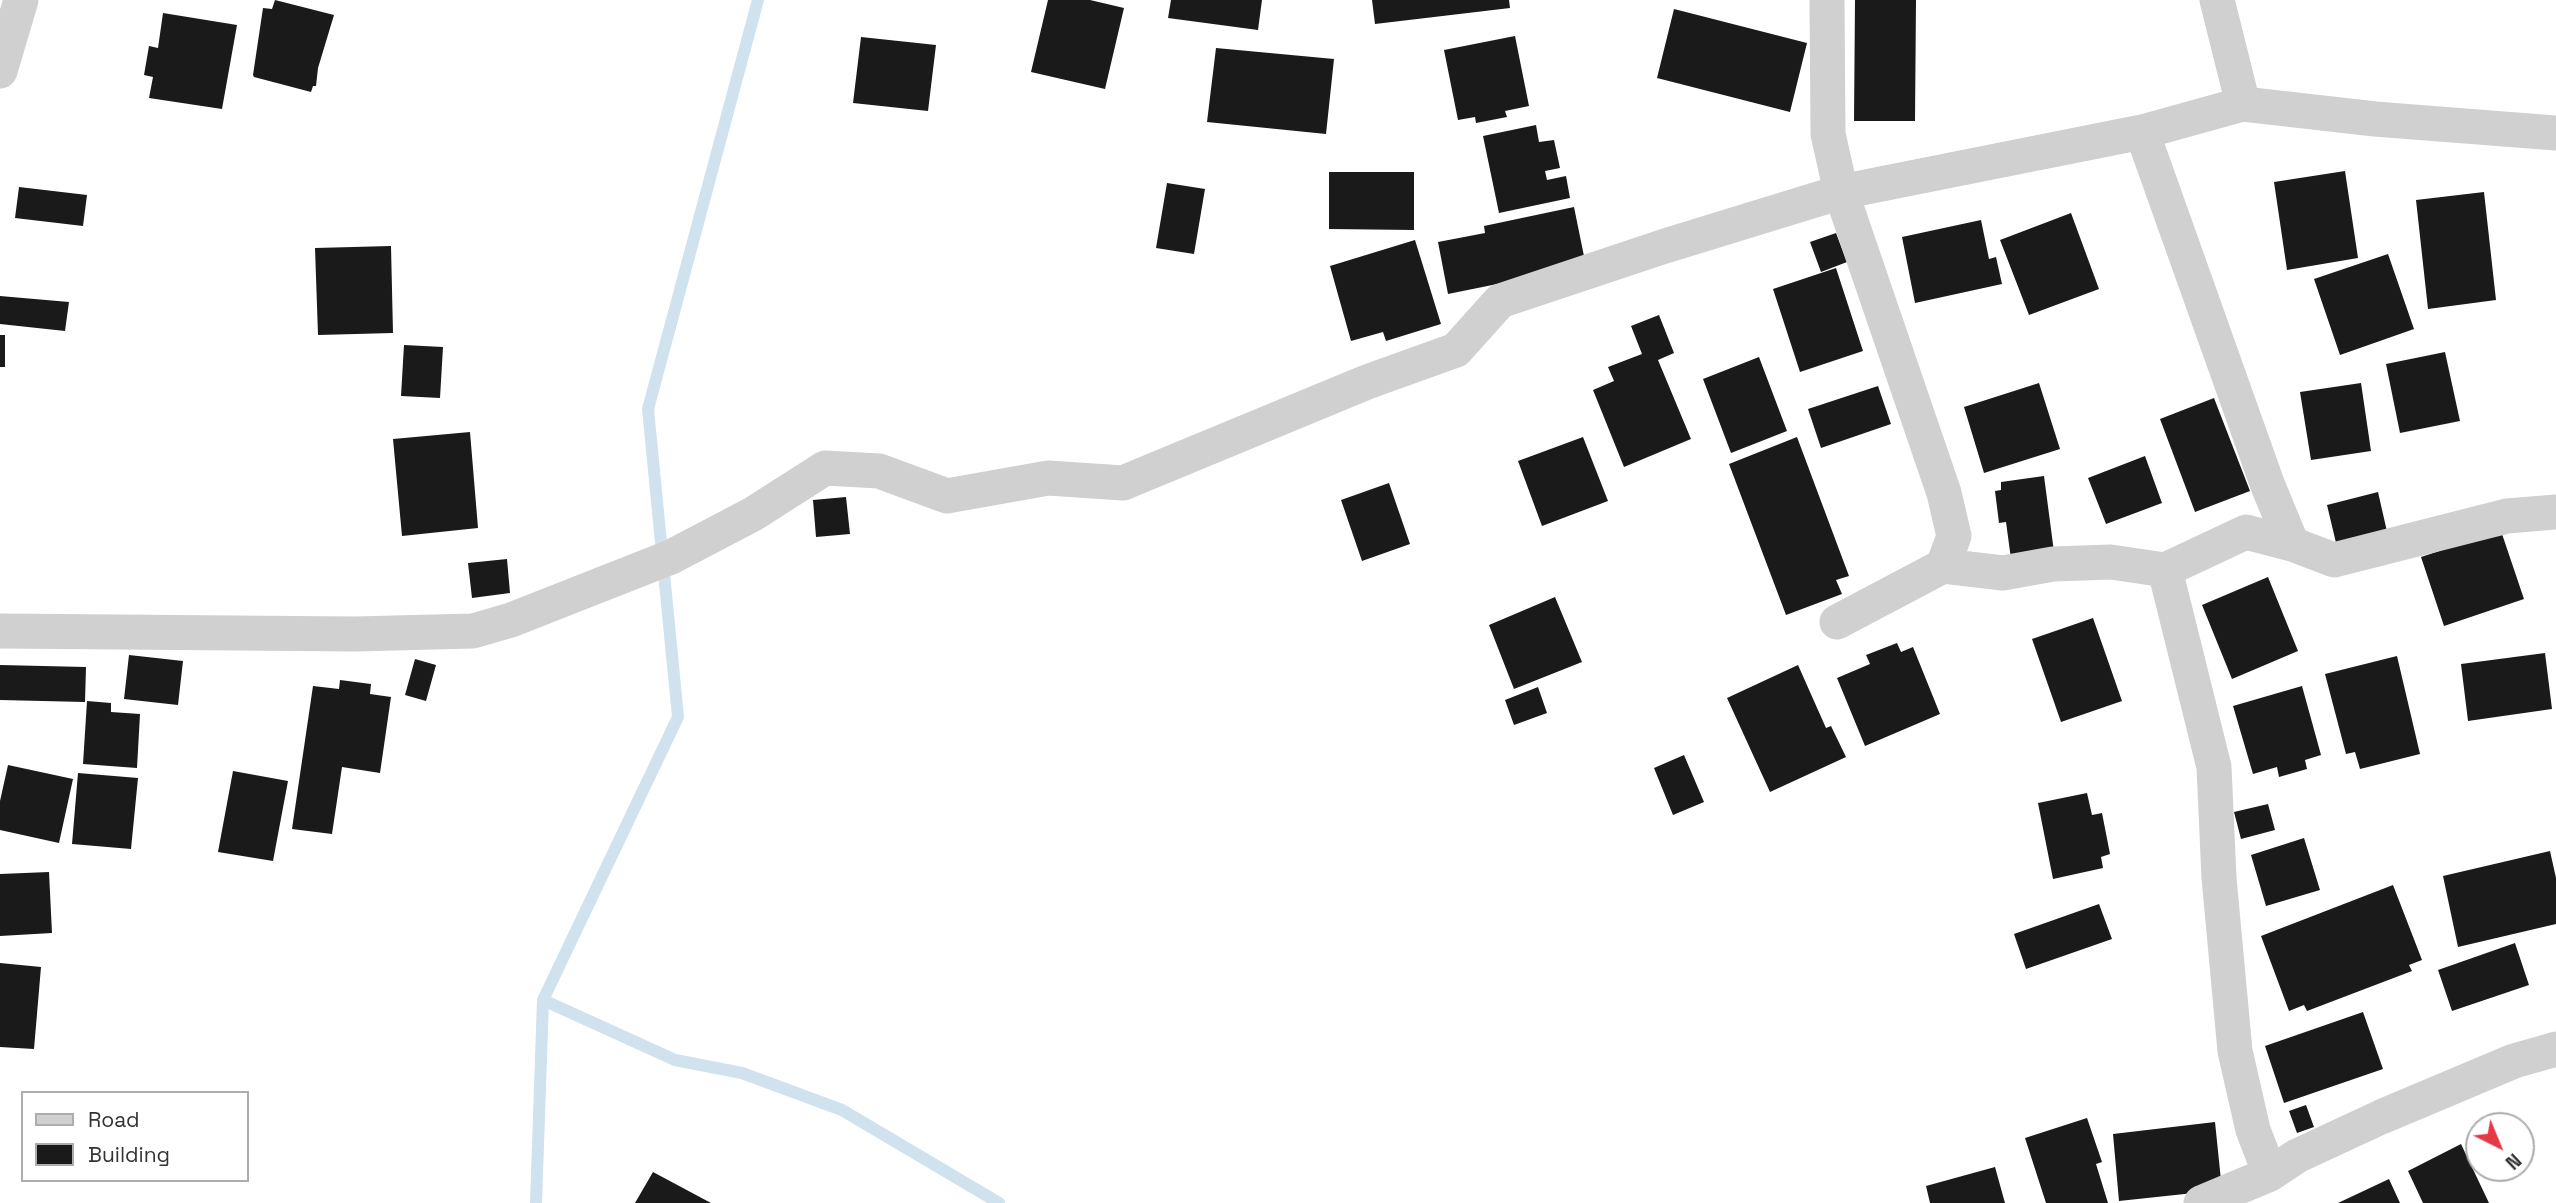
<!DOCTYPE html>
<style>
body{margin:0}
#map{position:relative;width:2556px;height:1203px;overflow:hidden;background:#fff;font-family:"Space Grotesk",sans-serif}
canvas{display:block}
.legend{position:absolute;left:21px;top:1091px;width:228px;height:91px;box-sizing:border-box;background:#fff;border:2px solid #adadad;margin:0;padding:9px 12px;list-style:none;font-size:21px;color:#333}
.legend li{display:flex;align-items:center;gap:14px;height:35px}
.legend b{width:35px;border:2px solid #adadad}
.north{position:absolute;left:2465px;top:1112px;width:70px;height:70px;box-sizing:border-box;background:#fff;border:2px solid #adadad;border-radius:50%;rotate:137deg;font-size:19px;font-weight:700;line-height:28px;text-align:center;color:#333}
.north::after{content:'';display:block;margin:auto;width:24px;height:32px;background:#e63946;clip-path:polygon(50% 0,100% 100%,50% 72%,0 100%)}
</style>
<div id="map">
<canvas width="2556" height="1203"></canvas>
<ul class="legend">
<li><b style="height:9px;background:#d0d0d0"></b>Road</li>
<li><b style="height:19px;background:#1a1a1a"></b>Building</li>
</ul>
<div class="north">N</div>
</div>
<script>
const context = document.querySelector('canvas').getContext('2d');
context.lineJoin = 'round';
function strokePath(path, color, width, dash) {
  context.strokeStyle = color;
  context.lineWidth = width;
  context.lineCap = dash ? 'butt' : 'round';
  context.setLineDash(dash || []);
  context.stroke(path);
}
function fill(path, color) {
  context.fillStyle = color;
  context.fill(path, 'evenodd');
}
strokePath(new Path2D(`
 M 543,1000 L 675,1060 L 742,1073 L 842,1110 L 999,1203
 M 536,1203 L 543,1000 L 678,717 L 648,409 L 758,0`), '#cfe2ee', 12);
fill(new Path2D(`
 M 275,0 L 334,15 L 318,68 L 316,86 L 313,86 L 311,92 L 254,77 L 253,75 L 263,8 L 272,9 Z
 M 1048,0 L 1090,0 L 1124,8 L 1105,89 L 1031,72 Z
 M 1171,0 L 1262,0 L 1258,30 L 1168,18 Z
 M 1372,0 L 1509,0 L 1510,8 L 1375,24 Z
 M 1855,0 L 1916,0 L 1915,121 L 1854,121 Z
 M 1674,9 L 1807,43 L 1790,112 L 1657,78 Z
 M 163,13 L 237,25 L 222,109 L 149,98 L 153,77 L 144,75 L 149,46 L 158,48 Z
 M 1515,36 L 1529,106 L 1505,111 L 1507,117 L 1476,123 L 1475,117 L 1458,120 L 1444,50 Z
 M 861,37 L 936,45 L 928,111 L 853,103 Z
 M 1216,48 L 1334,59 L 1326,134 L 1207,122 Z
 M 1536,125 L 1539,142 L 1554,140 L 1560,168 L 1545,171 L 1547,180 L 1566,176 L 1570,198 L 1499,213 L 1483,136 Z
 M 2345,171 L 2358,258 L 2287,270 L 2274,182 Z
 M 1329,172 L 1414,172 L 1414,230 L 1329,229 Z
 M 1167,183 L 1205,189 L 1194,254 L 1156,248 Z
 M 19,187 L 87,195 L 83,226 L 15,218 Z
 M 2484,192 L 2496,300 L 2428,309 L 2416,200 Z
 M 1574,207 L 1586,266 L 1448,294 L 1438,242 L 1485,233 L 1484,226 Z
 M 2071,213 L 2099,289 L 2029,315 L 2000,240 Z
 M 1981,220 L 1989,259 L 1996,257 L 2002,284 L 1915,303 L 1902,237 Z
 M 1836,233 L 1847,262 L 1821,272 L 1810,242 Z
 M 1415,240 L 1441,324 L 1386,341 L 1383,332 L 1351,341 L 1330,266 Z
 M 391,246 L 393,333 L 318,335 L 315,248 Z
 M 2388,254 L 2414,329 L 2340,355 L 2314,279 Z
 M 1836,268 L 1863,351 L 1800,372 L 1773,289 Z
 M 0,296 L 69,302 L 65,331 L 0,324 Z
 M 1659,315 L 1674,353 L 1658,360 L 1691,439 L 1624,467 L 1593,390 L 1614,381 L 1608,367 L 1642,354 L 1631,326 Z
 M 0,335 L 5,335 L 5,367 L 0,367 Z
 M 404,345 L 443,347 L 440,398 L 401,396 Z
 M 2445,352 L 2460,421 L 2400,433 L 2386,364 Z
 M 1759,357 L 1787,431 L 1731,453 L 1703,379 Z
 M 2039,383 L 2060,449 L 1984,473 L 1964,407 Z
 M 2361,383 L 2371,451 L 2311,460 L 2300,392 Z
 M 1878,386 L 1891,424 L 1821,448 L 1808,409 Z
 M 2214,398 L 2250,491 L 2195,512 L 2160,419 Z
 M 470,432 L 478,528 L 402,536 L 393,439 Z
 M 1583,437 L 1608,501 L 1542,526 L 1518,461 Z
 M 1797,437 L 1849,576 L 1836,580 L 1842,594 L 1786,615 L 1729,464 Z
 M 2145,456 L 2162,503 L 2106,524 L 2088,478 Z
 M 2044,476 L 2054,552 L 2011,559 L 2006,522 L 1999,523 L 1995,491 L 2001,490 L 2001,482 Z
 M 1389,483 L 1410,544 L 1362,561 L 1341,500 Z
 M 2378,492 L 2388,536 L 2337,547 L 2327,505 Z
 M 846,497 L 850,534 L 816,537 L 813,500 Z
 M 2501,531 L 2524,599 L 2444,626 L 2421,557 Z
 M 507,559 L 510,593 L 472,598 L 468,563 Z
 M 2268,577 L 2298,651 L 2232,679 L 2202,605 Z
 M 1555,597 L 1582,662 L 1514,689 L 1489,625 Z
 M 2093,618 L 2122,701 L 2061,722 L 2032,639 Z
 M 1897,643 L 1901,652 L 1913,647 L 1940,714 L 1865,746 L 1837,678 L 1870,664 L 1866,655 Z
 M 2545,653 L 2552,709 L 2468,721 L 2461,664 Z
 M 129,655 L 183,661 L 178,705 L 124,699 Z
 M 2397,656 L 2420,754 L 2360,769 L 2355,752 L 2346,754 L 2325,674 Z
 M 415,659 L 436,665 L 426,701 L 405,695 Z
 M 0,665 L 86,667 L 85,702 L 0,700 Z
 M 1798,665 L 1826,728 L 1831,726 L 1846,757 L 1770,792 L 1727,698 Z
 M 340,680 L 371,684 L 370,694 L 391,697 L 380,773 L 342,767 L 332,834 L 292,829 L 313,686 L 339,689 Z
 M 2302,686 L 2321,755 L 2305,760 L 2307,769 L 2279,777 L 2277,767 L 2253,774 L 2233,706 Z
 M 1538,687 L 1547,713 L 1514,725 L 1505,700 Z
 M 87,701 L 111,703 L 111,712 L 140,714 L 137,768 L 83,764 Z
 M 1684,755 L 1704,802 L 1673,815 L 1654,768 Z
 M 8,765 L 73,779 L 59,843 L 0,830 L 0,801 Z
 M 233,771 L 288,781 L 273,861 L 218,852 Z
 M 78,773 L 138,778 L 131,849 L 72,844 Z
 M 2087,793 L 2092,815 L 2102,813 L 2110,854 L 2101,857 L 2103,868 L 2053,879 L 2038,803 Z
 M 2268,804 L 2275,830 L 2241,839 L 2234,812 Z
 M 2304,838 L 2320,890 L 2266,906 L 2251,855 Z
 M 2550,851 L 2556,878 L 2556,924 L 2458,947 L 2443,876 Z
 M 49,872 L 52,933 L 0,936 L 0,874 Z
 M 2393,885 L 2422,960 L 2409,965 L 2412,971 L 2307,1011 L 2304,1005 L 2289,1011 L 2261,936 Z
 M 2099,904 L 2112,939 L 2026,969 L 2014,934 Z
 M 2515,943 L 2529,985 L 2452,1011 L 2438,970 Z
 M 0,963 L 41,967 L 34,1049 L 0,1047 Z
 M 2363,1012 L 2383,1069 L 2284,1103 L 2265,1046 Z
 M 2306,1105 L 2314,1127 L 2297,1133 L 2289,1111 Z
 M 2087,1118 L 2102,1162 L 2096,1164 L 2108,1203 L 2046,1203 L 2025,1138 Z
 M 2215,1122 L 2222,1190 L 2119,1201 L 2113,1134 Z
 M 2461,1144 L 2489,1203 L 2423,1203 L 2408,1171 Z
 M 1995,1167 L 2005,1203 L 1930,1203 L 1926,1186 Z
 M 653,1172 L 711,1203 L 635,1203 Z
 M 2389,1179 L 2400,1203 L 2338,1203 Z`), '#1a1a1a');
strokePath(new Path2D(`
 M 1827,0 L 1828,134 L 1841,192 L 1944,493 L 1954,536 L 1943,566 L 1837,622
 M 2217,0 L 2243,104
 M 0,71 L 21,0
 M 2142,132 L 2268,486 L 2292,544 L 2334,560 L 2507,516 L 2556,512
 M 1943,566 L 2003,573 L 2053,564 L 2111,562 L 2165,570 L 2246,532 L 2292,544
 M 2165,570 L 2214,767 L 2219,878 L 2235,1051 L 2253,1130 L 2270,1174
 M 0,631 L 355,634 L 473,631 L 511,620 L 671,557 L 753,514 L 825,468 L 879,471 L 947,496 L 1048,478 L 1123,483 L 1367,382 L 1456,350 L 1500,301 L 1665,246 L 1841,192 L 2142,132 L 2243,104 L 2375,119 L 2556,133
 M 2201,1203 L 2270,1174 L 2297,1156 L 2381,1117 L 2514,1061 L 2556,1049`), '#d0d0d0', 35);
</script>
